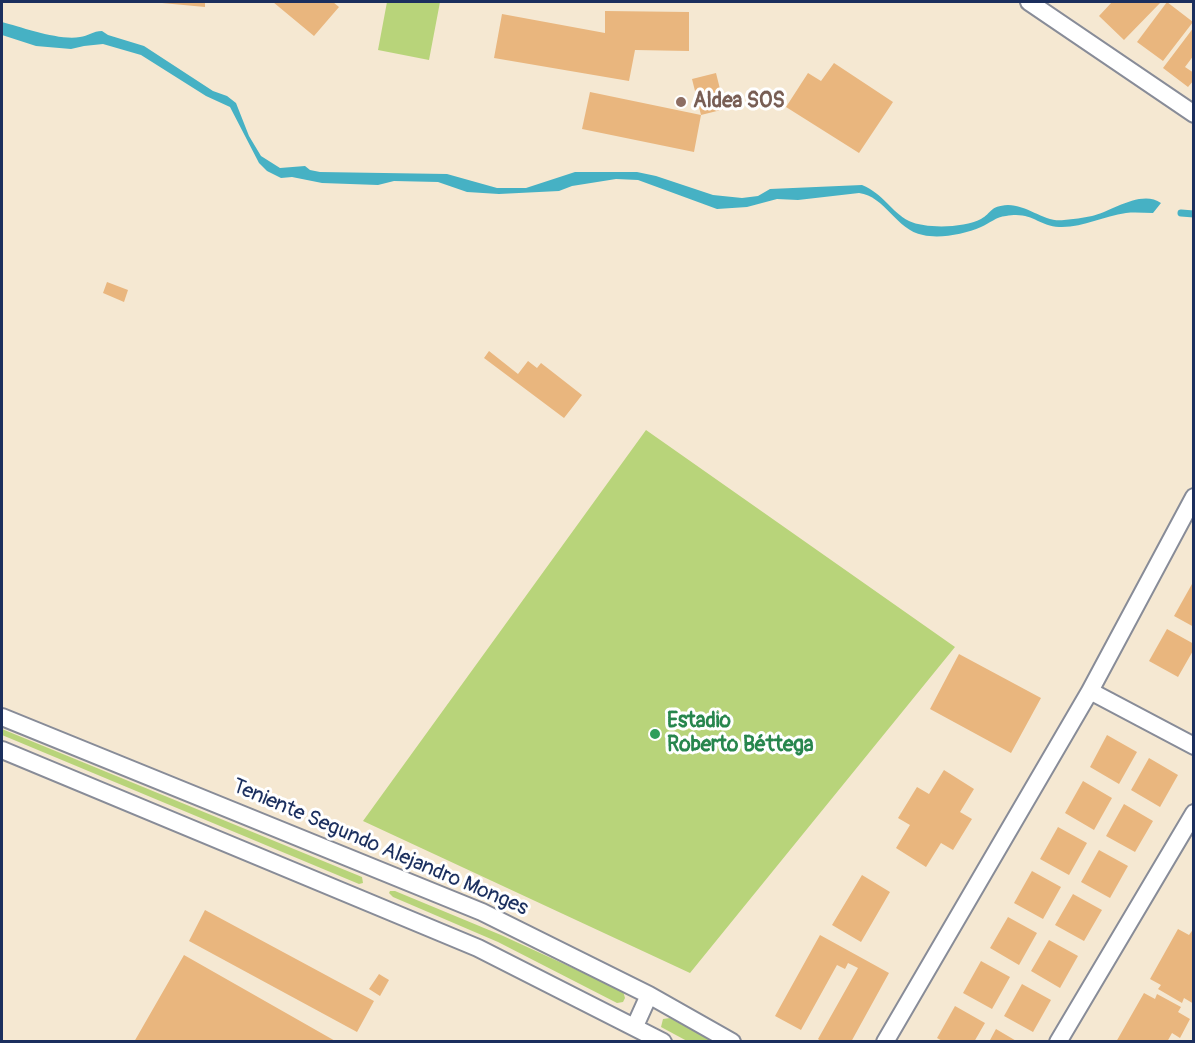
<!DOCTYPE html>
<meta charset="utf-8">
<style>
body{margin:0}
#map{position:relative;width:1195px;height:1043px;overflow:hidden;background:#f5e8d2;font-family:Pangolin,sans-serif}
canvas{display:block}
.frame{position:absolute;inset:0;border:3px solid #1b2f5e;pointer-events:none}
</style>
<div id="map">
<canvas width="1195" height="1043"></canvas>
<div class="frame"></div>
</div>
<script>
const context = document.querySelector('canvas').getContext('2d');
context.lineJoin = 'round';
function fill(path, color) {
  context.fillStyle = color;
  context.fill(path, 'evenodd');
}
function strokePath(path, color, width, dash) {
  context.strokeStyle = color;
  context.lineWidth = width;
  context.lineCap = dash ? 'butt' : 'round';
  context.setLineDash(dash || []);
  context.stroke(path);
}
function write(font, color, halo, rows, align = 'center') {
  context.font = font + ' Pangolin,sans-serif';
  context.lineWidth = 6;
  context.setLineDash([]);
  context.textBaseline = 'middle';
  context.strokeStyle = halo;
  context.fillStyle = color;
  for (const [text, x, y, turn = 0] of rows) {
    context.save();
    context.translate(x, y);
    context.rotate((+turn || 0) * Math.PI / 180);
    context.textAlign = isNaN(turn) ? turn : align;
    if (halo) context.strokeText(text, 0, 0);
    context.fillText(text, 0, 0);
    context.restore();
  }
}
fill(new Path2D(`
 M 387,2 L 440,2 L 429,60 L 378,50 Z
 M 646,430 L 955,647 L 690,973 L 363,821 Z
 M 2,729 L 362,877 L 363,883 L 359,884 L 2,735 Z
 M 390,891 L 395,891 L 501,935 L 623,991 L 625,998 L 623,1002 L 617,1003 L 498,942 L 393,897 L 389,893 Z
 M 670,1018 L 712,1041 L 687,1041 L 661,1027 L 663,1019 Z`), '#b8d47a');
fill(new Path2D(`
 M 2,22 C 21,27 60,41 80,37 C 88,36 93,31 102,31 L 108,35 L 144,46 L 213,91 L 227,96 L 236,103 L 249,136 L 261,156 L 280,168 L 305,166 L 310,170 L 320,172 L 447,174 L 497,188 L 526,188 L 575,172 L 637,172 L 656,176 L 713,195 L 742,198 L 758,196 L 770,189 L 862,185 C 884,194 891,212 909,221 C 926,229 964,228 981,219 C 992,213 989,206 1008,205 C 1028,205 1045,223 1064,220 C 1073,219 1083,218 1092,216 C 1111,212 1141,189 1161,203 L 1153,213 C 1144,213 1135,212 1126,213 C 1103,216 1083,228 1059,227 C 1038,226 1032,211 1006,216 C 996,217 990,223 981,227 C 965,234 940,239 923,235 C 896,230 885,196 859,193 L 798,200 L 777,199 L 747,207 L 717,209 L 638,180 L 616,179 L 572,186 L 559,191 L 499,194 L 467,192 L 438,182 L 394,181 L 378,185 L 322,183 L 292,177 L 281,178 L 267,171 L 259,163 L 230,107 L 206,96 L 141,55 L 103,44 L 84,46 L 71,49 L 36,46 L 2,35 Z`), '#46b1c4');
strokePath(new Path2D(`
 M 1181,213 L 1194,214`), '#46b1c4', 7);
fill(new Path2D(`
 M 162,2 L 205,2 L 205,7 L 162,3 Z
 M 273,2 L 333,2 L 339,7 L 314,36 Z
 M 1112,2 L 1161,2 L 1124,40 L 1099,16 Z
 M 1167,2 L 1193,22 L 1163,61 L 1137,42 Z
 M 605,11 L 689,12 L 689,51 L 635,50 L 629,81 L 494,58 L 502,14 L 605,33 Z
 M 1194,27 L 1194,55 L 1185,67 L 1194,73 L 1194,80 L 1188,87 L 1163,68 Z
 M 834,63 L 893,102 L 859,153 L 786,107 L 808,73 L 821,81 Z
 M 716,73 L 725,109 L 701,115 L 692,79 Z
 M 590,92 L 701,115 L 694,152 L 582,129 Z
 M 107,282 L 128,290 L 124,302 L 103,293 Z
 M 489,351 L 518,374 L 528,361 L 537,368 L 541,363 L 582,395 L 564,418 L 484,358 Z
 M 1192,584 L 1194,585 L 1194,627 L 1174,616 Z
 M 1167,629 L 1194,644 L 1194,649 L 1178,677 L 1149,661 Z
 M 959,654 L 1041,698 L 1011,753 L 930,709 Z
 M 1107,735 L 1137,752 L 1119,784 L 1090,767 Z
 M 1149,758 L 1178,775 L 1160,807 L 1131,790 Z
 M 944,770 L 974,789 L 960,812 L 972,819 L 953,850 L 941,843 L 926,867 L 896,848 L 910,825 L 898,818 L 917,787 L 929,794 Z
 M 1083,781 L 1112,798 L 1094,830 L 1065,813 Z
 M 1124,804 L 1153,821 L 1135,852 L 1106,836 Z
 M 1058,827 L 1087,843 L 1069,875 L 1040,859 Z
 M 1099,850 L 1128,866 L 1110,898 L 1081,882 Z
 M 1032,871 L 1061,887 L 1043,919 L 1014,903 Z
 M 862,875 L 890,892 L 861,942 L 832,925 Z
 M 1073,894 L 1102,910 L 1084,941 L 1055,925 Z
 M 205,910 L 374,1001 L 357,1032 L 189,941 Z
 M 1008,917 L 1037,933 L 1019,965 L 990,948 Z
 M 1194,928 L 1194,1004 L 1184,998 L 1182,1003 L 1158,989 L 1161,985 L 1150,979 L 1178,929 L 1189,935 Z
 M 820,935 L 889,973 L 851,1042 L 822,1042 L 818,1039 L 858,968 L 848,963 L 845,969 L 837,965 L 801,1030 L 775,1016 Z
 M 1049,940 L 1078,956 L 1060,988 L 1031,971 Z
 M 184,955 L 337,1042 L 134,1042 Z
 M 981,961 L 1010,977 L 992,1009 L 963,993 Z
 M 379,974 L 389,980 L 380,996 L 369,989 Z
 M 1022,984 L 1051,1000 L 1033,1032 L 1004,1016 Z
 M 1144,993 L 1155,999 L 1157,994 L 1181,1007 L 1178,1012 L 1190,1019 L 1180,1038 L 1172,1033 L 1167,1042 L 1116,1042 Z
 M 955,1006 L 985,1023 L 974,1042 L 944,1042 L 937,1038 Z
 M 996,1029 L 1018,1042 L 989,1042 Z`), '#e9b67e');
const minor = new Path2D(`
 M 1029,2 L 1194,114
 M 1090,691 L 1194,746
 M 2,717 L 482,912 L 649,995 L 732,1042
 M 2,750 L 478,948 L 663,1042
 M 635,1026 L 649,995
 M 885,1042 L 1090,691 L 1194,497
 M 1058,1042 L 1194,813`);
strokePath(minor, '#888c98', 20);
strokePath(minor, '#fff', 16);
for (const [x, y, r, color] of [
 [681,102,6,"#8d6e63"],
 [655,734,6,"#2e9e5b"]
]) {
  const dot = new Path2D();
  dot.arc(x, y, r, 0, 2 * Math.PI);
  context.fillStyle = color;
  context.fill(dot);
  strokePath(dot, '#fff', 2);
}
write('bold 21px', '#785e54', '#fff', [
 ["Aldea SOS",693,102]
], 'left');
write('bold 21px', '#27864d', '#fff', [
 ["Estadio",667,722],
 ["Roberto Béttega",667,746]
], 'left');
write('21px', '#1b2f5e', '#fff', [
 ["Teniente Segundo Alejandro Monges",380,848,23]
]);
</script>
